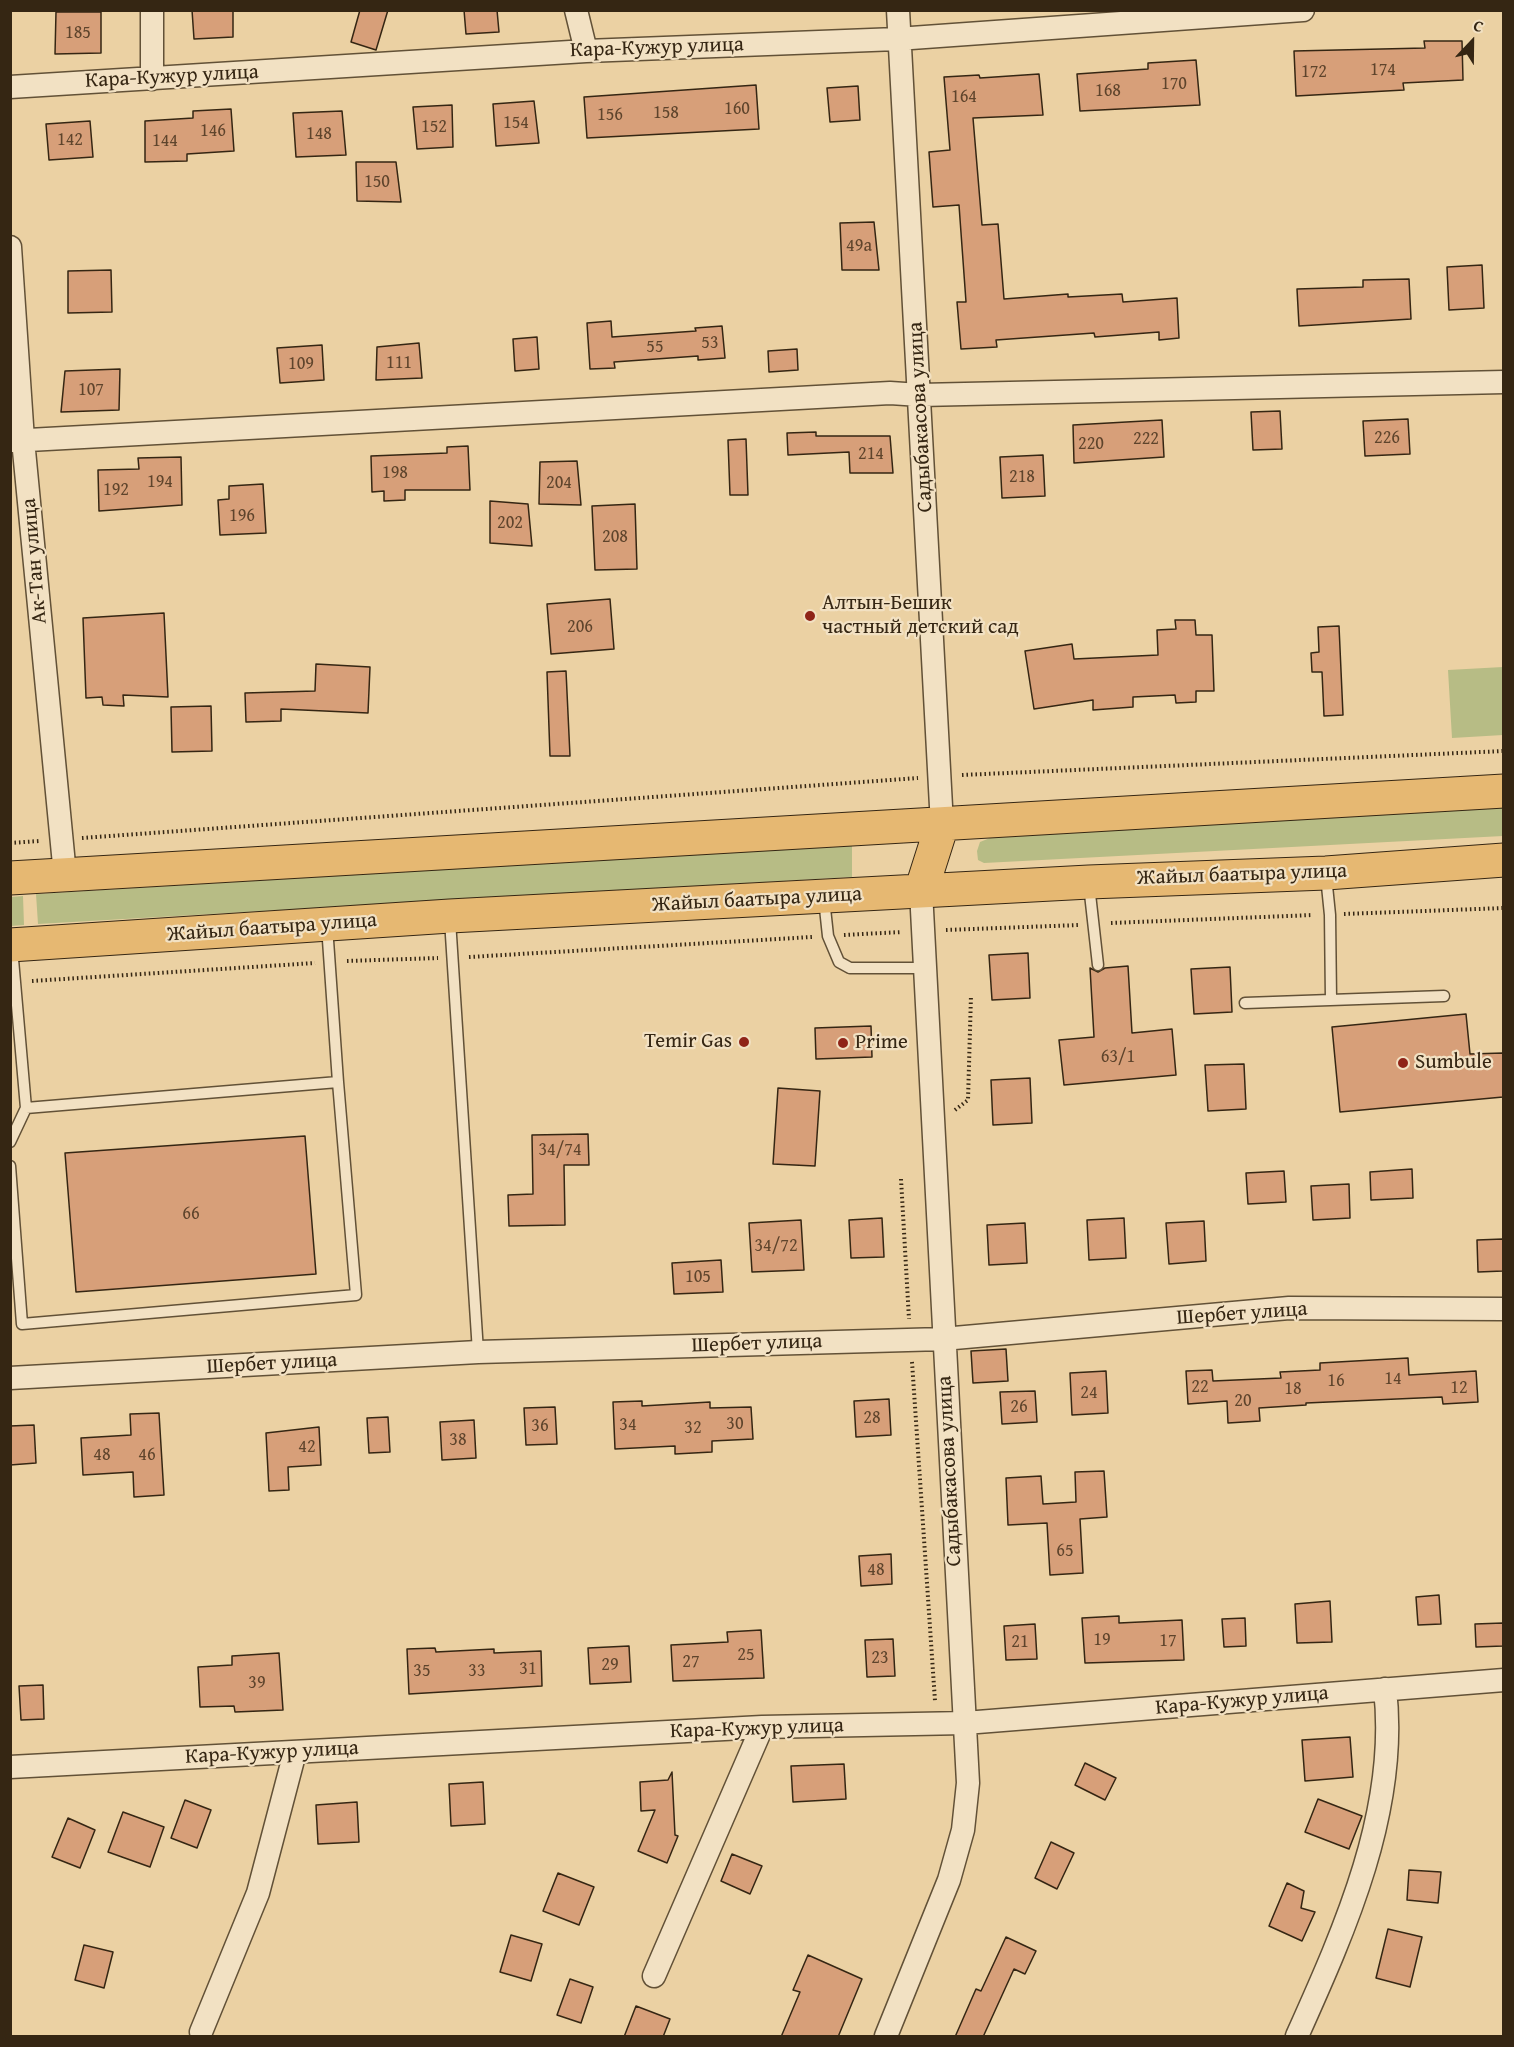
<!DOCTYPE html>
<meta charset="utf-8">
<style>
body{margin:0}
#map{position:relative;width:1514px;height:2047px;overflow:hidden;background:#ebd1a3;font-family:"Gentium Book Plus",serif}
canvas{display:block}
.frame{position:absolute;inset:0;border:12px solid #352613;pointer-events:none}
.north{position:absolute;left:1442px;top:12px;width:60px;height:60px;-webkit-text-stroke:4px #f2e1c3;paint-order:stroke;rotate:22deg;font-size:16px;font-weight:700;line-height:24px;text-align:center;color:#352613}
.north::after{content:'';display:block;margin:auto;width:21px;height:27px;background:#352613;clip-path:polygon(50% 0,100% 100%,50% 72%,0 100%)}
</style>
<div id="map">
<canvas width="1514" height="2047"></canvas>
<div class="frame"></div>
<div class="north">С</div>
</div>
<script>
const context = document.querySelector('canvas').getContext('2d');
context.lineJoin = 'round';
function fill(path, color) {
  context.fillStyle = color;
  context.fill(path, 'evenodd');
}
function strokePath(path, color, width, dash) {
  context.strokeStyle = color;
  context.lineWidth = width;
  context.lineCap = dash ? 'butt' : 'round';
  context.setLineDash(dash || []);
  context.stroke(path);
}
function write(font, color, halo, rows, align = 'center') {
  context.font = font + ' "Gentium Book Plus",serif';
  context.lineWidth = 4.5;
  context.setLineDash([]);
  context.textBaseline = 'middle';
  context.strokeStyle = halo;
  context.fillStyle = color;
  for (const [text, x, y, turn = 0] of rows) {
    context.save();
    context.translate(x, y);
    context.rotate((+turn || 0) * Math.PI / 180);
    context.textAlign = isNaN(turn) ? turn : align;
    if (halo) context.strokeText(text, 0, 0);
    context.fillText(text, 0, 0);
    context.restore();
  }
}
fill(new Path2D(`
 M 1503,667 L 1503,735 L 1452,738 L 1448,670 Z
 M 1503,807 L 1503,836 L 984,863 L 978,860 L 977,851 L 980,842 L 990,838 Z
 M 852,845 L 852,877 L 38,924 L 36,894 Z
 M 23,896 L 24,925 L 11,926 L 11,897 Z`), '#b7bc85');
const building = new Path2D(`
 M 192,10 L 233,10 L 233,37 L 194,39 Z
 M 360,10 L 388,10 L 376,50 L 351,42 Z
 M 464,10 L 497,10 L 499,32 L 466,34 Z
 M 56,12 L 101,12 L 101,53 L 55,54 Z
 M 1424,41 L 1462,41 L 1463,80 L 1403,83 L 1404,90 L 1296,96 L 1294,51 L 1425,48 Z
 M 1196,60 L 1200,105 L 1080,111 L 1077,74 L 1148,69 L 1148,63 Z
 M 1039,74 L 1043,115 L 973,118 L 982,225 L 998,224 L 1004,299 L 1068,294 L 1068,297 L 1122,294 L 1123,302 L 1177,298 L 1179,338 L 1159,340 L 1159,332 L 1095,337 L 1094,333 L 996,340 L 997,347 L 961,349 L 957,302 L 966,302 L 959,205 L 933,207 L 929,152 L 950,150 L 944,77 L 979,75 L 980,78 Z
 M 756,85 L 759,129 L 587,138 L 584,97 Z
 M 858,86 L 860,120 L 830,122 L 827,88 Z
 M 534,101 L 539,143 L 496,146 L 493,104 Z
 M 452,105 L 453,147 L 417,149 L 413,107 Z
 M 231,109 L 234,151 L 187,154 L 187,161 L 145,162 L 145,121 L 193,118 L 193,111 Z
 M 342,111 L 346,155 L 296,157 L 293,113 Z
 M 90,121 L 93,157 L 49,160 L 46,124 Z
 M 356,162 L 396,162 L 401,202 L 357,201 Z
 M 874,222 L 879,270 L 842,270 L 840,223 Z
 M 1482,265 L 1484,308 L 1449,310 L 1447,267 Z
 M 111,270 L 112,312 L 68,313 L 68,271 Z
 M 1409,279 L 1411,319 L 1299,326 L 1297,289 L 1363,287 L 1363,280 Z
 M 611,321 L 612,337 L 696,331 L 695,328 L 722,326 L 725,358 L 698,360 L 698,356 L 614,362 L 615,368 L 590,369 L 587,323 Z
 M 537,337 L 539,369 L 515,371 L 513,339 Z
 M 419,343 L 422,378 L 376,380 L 377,347 Z
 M 322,345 L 324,380 L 280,383 L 277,348 Z
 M 797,349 L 798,370 L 769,372 L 768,351 Z
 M 120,369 L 119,410 L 61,412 L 65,371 Z
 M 1280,411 L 1282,449 L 1253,450 L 1251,412 Z
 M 1408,419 L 1410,454 L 1365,456 L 1363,421 Z
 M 1162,420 L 1164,457 L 1074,463 L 1073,425 Z
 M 816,432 L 816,436 L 890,436 L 893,473 L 850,473 L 849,452 L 788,455 L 787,433 Z
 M 746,439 L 748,495 L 730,495 L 728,440 Z
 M 468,446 L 470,490 L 405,490 L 405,500 L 384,501 L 384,491 L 372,492 L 371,456 L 447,453 L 447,447 Z
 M 1043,455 L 1045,496 L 1002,498 L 1000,457 Z
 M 181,457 L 182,505 L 99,511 L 98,470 L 139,469 L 138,458 Z
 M 577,461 L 581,505 L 539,504 L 540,462 Z
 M 263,484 L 266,533 L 220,535 L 218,500 L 229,499 L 229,486 Z
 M 490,501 L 528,504 L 532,546 L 490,543 Z
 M 635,504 L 637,569 L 595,570 L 592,506 Z
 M 610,599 L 614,649 L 551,654 L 547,604 Z
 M 164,613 L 168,697 L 123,695 L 124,706 L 103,705 L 102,697 L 86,698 L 83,618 Z
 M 1175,620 L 1195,620 L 1196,635 L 1212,635 L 1214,691 L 1196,691 L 1196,702 L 1176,703 L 1175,695 L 1133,697 L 1133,707 L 1093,710 L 1093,700 L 1034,709 L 1025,651 L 1072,644 L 1074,659 L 1158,655 L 1157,630 L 1176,629 Z
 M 1339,626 L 1343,715 L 1324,716 L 1322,672 L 1312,672 L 1311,653 L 1319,652 L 1318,627 Z
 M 316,664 L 370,667 L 368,713 L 281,709 L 281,721 L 246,722 L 245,693 L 315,691 Z
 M 566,671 L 570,756 L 550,756 L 547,672 Z
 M 211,706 L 212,751 L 172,752 L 171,707 Z
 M 1028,953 L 1030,998 L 992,1000 L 989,955 Z
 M 1128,966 L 1132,1033 L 1172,1029 L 1176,1075 L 1064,1085 L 1059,1040 L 1094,1037 L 1090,968 L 1098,972 L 1105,968 Z
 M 1230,967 L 1232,1012 L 1194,1014 L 1191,969 Z
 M 1466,1014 L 1470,1054 L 1503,1053 L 1503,1097 L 1340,1112 L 1332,1027 Z
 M 871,1026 L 872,1057 L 816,1059 L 815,1028 Z
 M 1244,1064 L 1246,1109 L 1208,1111 L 1205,1065 Z
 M 1030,1078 L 1032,1123 L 993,1125 L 991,1080 Z
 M 778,1088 L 820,1091 L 815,1166 L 773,1164 Z
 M 588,1134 L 589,1165 L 564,1165 L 565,1225 L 509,1226 L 508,1195 L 533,1194 L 532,1135 Z
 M 305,1136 L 316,1274 L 76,1292 L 65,1153 Z
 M 1412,1169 L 1413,1198 L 1371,1200 L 1370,1172 Z
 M 1284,1171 L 1286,1202 L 1248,1204 L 1246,1173 Z
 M 1349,1184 L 1350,1218 L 1313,1220 L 1311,1186 Z
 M 882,1218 L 884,1257 L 851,1258 L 849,1220 Z
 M 1124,1218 L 1126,1258 L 1089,1260 L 1087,1220 Z
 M 801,1220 L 804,1270 L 752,1272 L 749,1223 Z
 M 1204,1221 L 1206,1261 L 1169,1264 L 1166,1223 Z
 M 1025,1223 L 1027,1263 L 989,1265 L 987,1225 Z
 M 1503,1239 L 1503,1271 L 1478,1272 L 1477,1240 Z
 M 721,1260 L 723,1292 L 674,1294 L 672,1263 Z
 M 1006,1349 L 1008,1381 L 973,1383 L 971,1351 Z
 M 1408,1358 L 1409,1375 L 1476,1371 L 1478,1402 L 1443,1404 L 1442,1397 L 1306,1403 L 1306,1405 L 1259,1408 L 1260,1421 L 1228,1423 L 1227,1401 L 1188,1404 L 1186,1371 L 1212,1370 L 1213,1381 L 1281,1378 L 1280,1372 L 1320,1370 L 1320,1363 Z
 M 1106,1371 L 1108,1413 L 1072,1415 L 1070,1373 Z
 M 1035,1391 L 1037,1422 L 1002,1424 L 1000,1392 Z
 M 889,1399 L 891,1435 L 856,1437 L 854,1401 Z
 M 642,1401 L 642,1406 L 710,1402 L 710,1408 L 751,1407 L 753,1439 L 712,1441 L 712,1452 L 675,1454 L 675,1446 L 615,1449 L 613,1402 Z
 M 555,1407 L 557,1444 L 526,1445 L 524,1408 Z
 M 159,1413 L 164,1495 L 134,1497 L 133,1472 L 83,1475 L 81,1438 L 131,1435 L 130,1414 Z
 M 388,1417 L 390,1452 L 369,1453 L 367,1418 Z
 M 474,1420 L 476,1458 L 442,1460 L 440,1422 Z
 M 34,1425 L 36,1463 L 10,1465 L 10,1426 Z
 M 319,1427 L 321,1465 L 288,1467 L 289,1490 L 269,1491 L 266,1433 Z
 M 1104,1471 L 1107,1517 L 1080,1519 L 1083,1573 L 1050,1575 L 1047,1523 L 1008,1525 L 1006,1478 L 1041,1476 L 1043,1504 L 1076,1502 L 1075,1472 Z
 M 891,1554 L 892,1584 L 861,1586 L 859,1556 Z
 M 1439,1595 L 1441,1624 L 1418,1625 L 1416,1597 Z
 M 1330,1601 L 1332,1642 L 1297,1643 L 1295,1604 Z
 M 1119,1616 L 1119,1623 L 1182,1620 L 1184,1660 L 1085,1663 L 1082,1618 Z
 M 1245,1618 L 1246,1646 L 1224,1647 L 1222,1619 Z
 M 1503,1623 L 1503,1646 L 1476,1647 L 1475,1624 Z
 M 1035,1624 L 1037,1659 L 1006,1660 L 1004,1626 Z
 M 761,1630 L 764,1678 L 673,1681 L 671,1645 L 728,1642 L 727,1632 Z
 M 893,1639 L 895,1676 L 867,1677 L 865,1640 Z
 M 629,1646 L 631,1682 L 590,1684 L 588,1648 Z
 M 435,1648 L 436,1652 L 494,1649 L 494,1653 L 541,1651 L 542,1686 L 409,1694 L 407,1649 Z
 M 279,1653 L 283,1710 L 235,1712 L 234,1706 L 200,1707 L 198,1667 L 232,1665 L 232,1656 Z
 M 43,1685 L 44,1719 L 21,1720 L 19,1686 Z
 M 1350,1737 L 1353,1777 L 1305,1781 L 1302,1740 Z
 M 1085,1763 L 1116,1778 L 1105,1800 L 1075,1785 Z
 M 844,1764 L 846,1799 L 793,1802 L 791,1766 Z
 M 672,1772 L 675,1835 L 678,1836 L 667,1863 L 638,1851 L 655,1810 L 641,1811 L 640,1782 L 668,1780 Z
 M 483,1782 L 485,1824 L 451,1826 L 449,1784 Z
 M 1318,1799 L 1362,1816 L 1349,1849 L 1305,1832 Z
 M 185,1800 L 211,1810 L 197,1848 L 171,1838 Z
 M 357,1802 L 359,1842 L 318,1844 L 316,1805 Z
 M 123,1812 L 164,1827 L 150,1867 L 108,1852 Z
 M 68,1818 L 95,1830 L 80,1868 L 52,1857 Z
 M 1051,1842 L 1074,1853 L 1057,1889 L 1035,1878 Z
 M 732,1854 L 762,1866 L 750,1894 L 721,1881 Z
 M 1409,1870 L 1441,1872 L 1438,1903 L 1407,1900 Z
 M 558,1873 L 594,1887 L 579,1925 L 543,1911 Z
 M 1287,1883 L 1304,1891 L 1301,1908 L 1315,1912 L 1302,1941 L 1269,1926 Z
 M 1388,1929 L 1422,1937 L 1410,1987 L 1376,1978 Z
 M 511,1935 L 542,1944 L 531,1981 L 500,1972 Z
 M 1006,1937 L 1036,1951 L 1025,1974 L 1014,1969 L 983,2037 L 955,2037 L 976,1989 L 981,1991 Z
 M 84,1945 L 113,1952 L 104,1988 L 75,1980 Z
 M 808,1955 L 862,1979 L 838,2037 L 781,2037 L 800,1992 L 793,1990 Z
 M 570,1979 L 593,1987 L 581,2023 L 557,2015 Z
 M 636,2006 L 670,2019 L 663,2037 L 624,2037 Z`);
fill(building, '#d79f79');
strokePath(building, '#352613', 1.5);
const lane = new Path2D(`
 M 1326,876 L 1330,915 L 1331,1000
 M 1089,885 L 1098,965
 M 824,899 L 828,936 L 839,962 L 850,968 L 925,968
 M 450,920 L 478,1352
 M 12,948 L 26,1108 L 338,1082 L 327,926
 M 1245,1003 L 1444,996
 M 10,1142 L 26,1108
 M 10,1166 L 22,1324 L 356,1295 L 338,1082`);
const street = new Path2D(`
 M 152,10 L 152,79
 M 576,10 L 586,51
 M 898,10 L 942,825
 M 10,87 L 586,51 L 897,39 L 1303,10
 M 10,247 L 23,440 L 65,875
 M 10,441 L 890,393 L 920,395 L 1504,382
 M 10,1378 L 478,1352 L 943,1339 L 1289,1308 L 1504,1309
 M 10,1767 L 762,1727 L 965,1723 L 1504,1680
 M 654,1976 L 762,1727
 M 201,2032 L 258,1893 L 295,1752
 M 886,2036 L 949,1880 L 963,1830 L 968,1783 L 921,891
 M 1297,2036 C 1345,1929 1399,1809 1385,1689`);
const primary = new Path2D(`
 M 10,878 L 1504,791
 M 921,891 L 942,825
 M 10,945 L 450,916 L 1089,882 L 1326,873 L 1504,860`);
strokePath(lane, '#625137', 13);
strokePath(street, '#625137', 25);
strokePath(primary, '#352613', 35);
strokePath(new Path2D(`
 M 962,775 L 1504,751
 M 82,838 L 918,778
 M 10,843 L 39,841
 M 1344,914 L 1504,908
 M 1111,923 L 1313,915
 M 946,930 L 1079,925
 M 844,935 L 902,932
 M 469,957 L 812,937
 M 347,961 L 438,958
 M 32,981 L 315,963
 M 955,1110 L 968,1100 L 971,995
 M 901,1179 L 909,1319
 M 912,1362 L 935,1701`), '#352613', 4, [1.5, 3]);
strokePath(lane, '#f2e1c3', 10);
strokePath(street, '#f2e1c3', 22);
strokePath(primary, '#e6b872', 33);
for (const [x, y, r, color] of [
 [810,616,6,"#8f2418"],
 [744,1042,6,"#8f2418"],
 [843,1043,6,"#8f2418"],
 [1403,1063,6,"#8f2418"]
]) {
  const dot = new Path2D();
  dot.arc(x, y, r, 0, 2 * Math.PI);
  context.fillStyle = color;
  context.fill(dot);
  strokePath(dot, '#f2e1c3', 2);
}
write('18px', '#5e442c', null, [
 ["185",78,33],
 ["174",1383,70],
 ["172",1314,72],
 ["170",1174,84],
 ["168",1108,91],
 ["164",964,97],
 ["160",737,109],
 ["158",666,113],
 ["156",610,115],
 ["154",516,123],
 ["152",434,127],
 ["146",213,131],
 ["148",319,134],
 ["142",70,140],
 ["144",165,141],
 ["150",377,182],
 ["49а",859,246],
 ["53",710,343],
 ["55",655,347],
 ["111",399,363],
 ["109",301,364],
 ["107",91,390],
 ["226",1387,438],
 ["222",1146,439],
 ["220",1091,444],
 ["214",871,454],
 ["198",395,473],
 ["218",1022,477],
 ["194",160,482],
 ["204",559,483],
 ["192",116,490],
 ["196",242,516],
 ["202",510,523],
 ["208",615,537],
 ["206",580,627],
 ["63/1",1118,1057],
 ["34/74",560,1150],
 ["66",191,1214],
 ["34/72",776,1246],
 ["105",698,1277],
 ["14",1393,1379],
 ["16",1336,1381],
 ["22",1200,1387],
 ["12",1459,1388],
 ["18",1293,1389],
 ["24",1089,1393],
 ["20",1243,1401],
 ["26",1019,1407],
 ["28",872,1418],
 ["30",735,1424],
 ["34",628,1425],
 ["36",540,1426],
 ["32",693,1428],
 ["38",458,1440],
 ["42",307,1447],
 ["48",102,1455],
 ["46",147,1455],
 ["65",1065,1551],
 ["48",876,1570],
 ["19",1102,1640],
 ["17",1168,1641],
 ["21",1020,1642],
 ["25",746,1655],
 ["23",880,1658],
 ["27",691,1662],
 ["29",610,1665],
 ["31",528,1669],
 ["35",422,1671],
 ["33",477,1671],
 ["39",257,1683]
]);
write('21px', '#352613', '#f2e1c3', [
 ["Кара-Кужур улица",657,48,-2],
 ["Кара-Кужур улица",172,77,-3],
 ["Садыбакасова улица",921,417,-93],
 ["Ак-Тан улица",35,561,-95],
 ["Жайыл баатыра улица",1242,875,-2],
 ["Жайыл баатыра улица",757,900,-3],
 ["Жайыл баатыра улица",272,928,-4],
 ["Шербет улица",1242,1314,-4],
 ["Шербет улица",757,1344,-2],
 ["Шербет улица",272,1364,-3],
 ["Садыбакасова улица",950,1471,-93],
 ["Кара-Кужур улица",1242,1701,-5],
 ["Кара-Кужур улица",757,1729,-2],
 ["Кара-Кужур улица",272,1753,-3]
]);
write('21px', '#352613', '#f2e1c3', [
 ["Алтын-Бешик",822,604],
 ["частный детский сад",822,628],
 ["Temir Gas",732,1042,"right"],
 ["Prime",855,1043],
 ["Sumbule",1415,1063]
], 'left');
</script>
